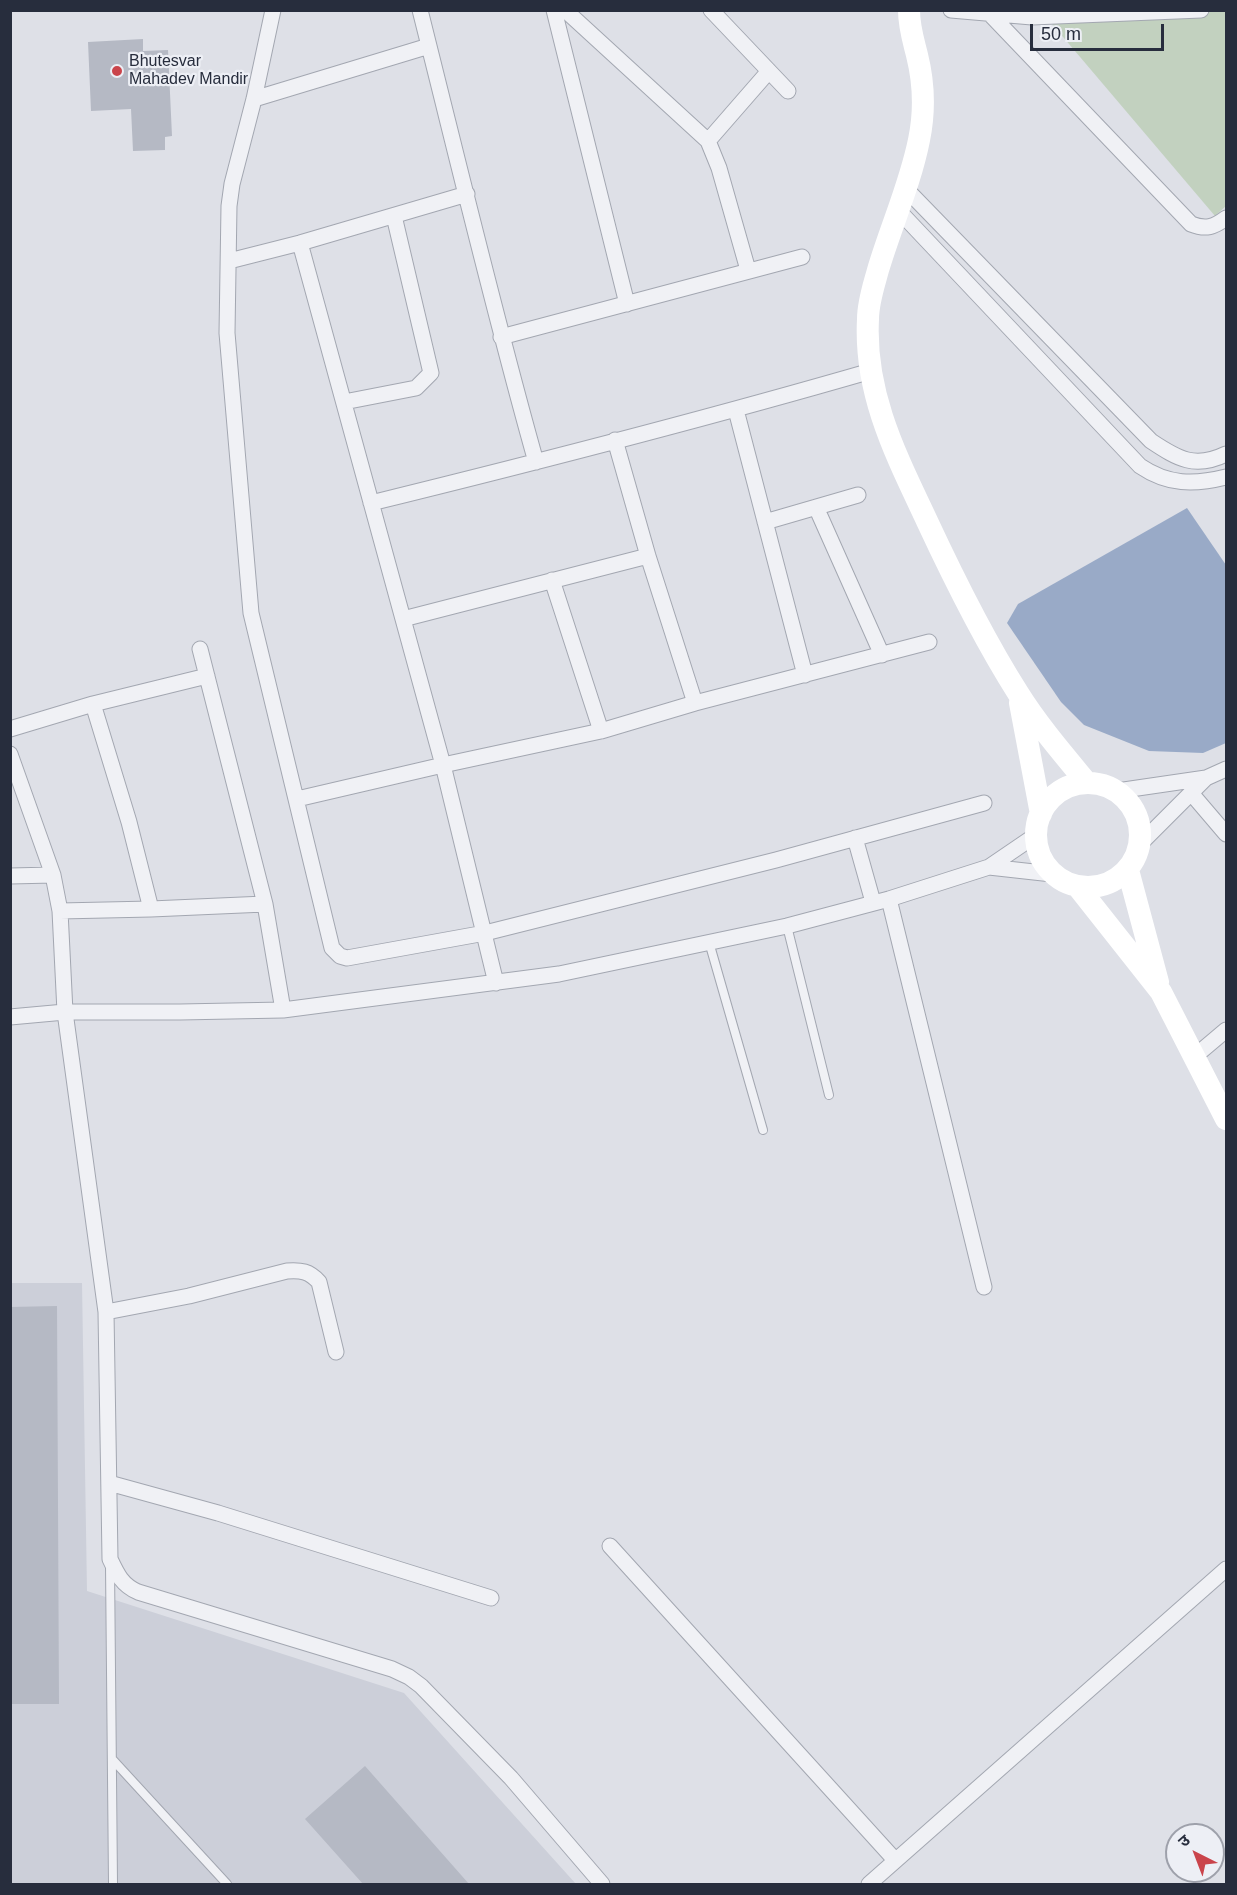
<!DOCTYPE html>
<meta charset="utf-8">
<style>
body{margin:0}
#map{position:relative;width:1237px;height:1895px;overflow:hidden;background:#dee0e7;font-family:Helvetica,"Noto Sans Devanagari",sans-serif}
canvas{display:block}
.frame{position:absolute;inset:0;border:12px solid #272d3d;pointer-events:none}
.north{position:absolute;left:1165px;top:1823px;width:60px;height:60px;box-sizing:border-box;background:#edeff5;border:2px solid #9ea1ab;border-radius:50%;rotate:318deg;font-size:16px;font-weight:700;line-height:24px;text-align:center;color:#272d3d}
.north::after{content:'';display:block;margin:auto;width:21px;height:27px;background:#ca444b;clip-path:polygon(50% 0,100% 100%,50% 72%,0 100%)}
.scale{position:absolute;left:1030px;top:24px;width:134px;height:27px;box-sizing:border-box;border:3px solid #272d3d;border-top:0;padding-left:8px;font-size:18px;line-height:21px;white-space:nowrap;color:#272d3d;-webkit-text-stroke:4px #edeff5;paint-order:stroke}
</style>
<div id="map">
<canvas width="1237" height="1895"></canvas>
<div class="frame"></div>
<div class="north">उ</div>
<div class="scale">50 m</div>
</div>
<script>
const context = document.querySelector('canvas').getContext('2d');
context.lineJoin = 'round';
function fill(path, color) {
  context.fillStyle = color;
  context.fill(path, 'evenodd');
}
function strokePath(path, color, width, dash) {
  context.strokeStyle = color;
  context.lineWidth = width;
  context.lineCap = dash ? 'butt' : 'round';
  context.setLineDash(dash || []);
  context.stroke(path);
}
function write(font, color, halo, rows, align = 'center') {
  context.font = font + ' Helvetica,sans-serif';
  context.lineWidth = 4.5;
  context.setLineDash([]);
  context.textBaseline = 'middle';
  context.strokeStyle = halo;
  context.fillStyle = color;
  for (const [text, x, y, turn = 0] of rows) {
    context.save();
    context.translate(x, y);
    context.rotate((+turn || 0) * Math.PI / 180);
    context.textAlign = isNaN(turn) ? turn : align;
    if (halo) context.strokeText(text, 0, 0);
    context.fillText(text, 0, 0);
    context.restore();
  }
}
fill(new Path2D(`
 M 10,1283 L 82,1283 L 87,1591 L 404,1693 L 576,1884 L 11,1884 Z`), '#cccfd9');
fill(new Path2D(`
 M 1041,11 L 1226,11 L 1226,206 L 1215,216 Z`), '#c2d1bf');
fill(new Path2D(`
 M 1187,508 L 1226,565 L 1226,743 L 1203,753 L 1149,751 L 1084,725 L 1061,702 L 1007,623 L 1018,604 Z`), '#99aac7');
fill(new Path2D(`
 M 143,39 L 143,51 L 168,50 L 172,136 L 165,137 L 165,150 L 133,151 L 131,109 L 91,111 L 88,42 Z
 M 57,1306 L 59,1704 L 10,1704 L 10,1307 Z
 M 365,1766 L 469,1884 L 363,1884 L 305,1819 Z`), '#b5b9c4');
const lane = new Path2D(`
 M 787,926 L 829,1095
 M 709,942 L 763,1130
 M 110,1565 L 113,1884
 M 113,1760 L 227,1884`);
const street = new Path2D(`
 M 273,10 L 254,99 L 232,184 L 229,206 L 227,333 L 251,613 L 332,948 L 340,956 L 347,958 L 485,933 L 776,860 L 984,803
 M 420,10 C 458,161 494,313 536,462
 M 554,10 L 627,304
 M 565,10 L 708,141 L 719,168 L 748,270
 M 711,10 L 788,91
 M 951,10 L 1032,17 L 1201,10
 M 990,14 L 1191,224 C 1206,230 1214,227 1226,218
 M 254,99 L 429,46
 M 708,141 L 769,71
 M 906,189 L 1151,441 C 1178,459 1195,469 1226,454
 M 899,211 L 1140,466 C 1168,485 1194,485 1226,477
 M 300,243 L 443,765 L 496,983
 M 229,261 L 300,243 L 467,194
 M 501,337 L 802,257
 M 344,402 L 416,388 L 431,373 L 394,216
 M 736,410 L 805,675
 M 615,440 L 648,556 L 695,703
 M 371,503 C 538,462 705,419 871,371
 M 816,507 L 882,655
 M 765,522 L 858,495
 M 552,580 L 601,731
 M 403,619 L 648,556
 M 200,649 L 265,904 L 283,1010
 M 93,704 L 129,822 L 151,909
 M 10,729 L 93,704 L 207,676
 M 10,754 L 53,875 L 60,911 L 65,1012 L 106,1312 L 110,1559 C 117,1574 122,1585 138,1592 L 392,1669 L 409,1677 L 421,1686 L 511,1778 L 602,1884
 M 1117,791 L 1206,778 L 1226,769
 M 1191,793 L 1226,834
 M 297,799 L 443,765 L 601,731 L 695,703 L 929,642
 M 855,838 L 873,902
 M 1140,844 L 1206,778
 M 989,867 L 1052,874
 M 10,876 L 53,875
 M 889,899 L 984,1287
 M 60,911 L 151,909 L 265,904
 M 10,1017 L 65,1012 L 180,1012 L 283,1010 L 559,974 L 787,926 L 889,899 L 989,867 L 1036,835
 M 1194,1057 L 1226,1030
 M 106,1312 L 189,1296 L 287,1271 C 301,1270 309,1271 319,1282 L 336,1352
 M 109,1483 L 218,1513 L 491,1598
 M 610,1546 L 895,1860
 M 869,1884 L 1226,1569`);
strokePath(lane, '#a3a7b1', 10);
strokePath(street, '#a3a7b1', 17);
strokePath(lane, '#f0f1f5', 8);
strokePath(street, '#f0f1f5', 15);
strokePath(new Path2D(`
 M 909,10 C 909,27 913,39 917,55 C 924,83 925,111 919,140 C 910,185 891,226 878,270 C 874,285 868,302 868,319 C 864,394 896,455 927,521 C 954,579 983,638 1018,693 C 1038,725 1063,754 1087,783
 M 1020,703 L 1041,814
 M1036 835a52 52 0 1 1 104 0a52 52 0 1 1-104 0Z
 M 1128,870 L 1158,982
 M 1078,887 L 1161,992 L 1226,1119`), '#fff', 22);
for (const [x, y, r, color] of [
 [117,71,6,"#ca444b"]
]) {
  const dot = new Path2D();
  dot.arc(x, y, r, 0, 2 * Math.PI);
  context.fillStyle = color;
  context.fill(dot);
  strokePath(dot, '#edeff5', 2);
}
write('16px', '#272d3d', '#edeff5', [
 ["Bhutesvar",129,62],
 ["Mahadev Mandir",129,80]
], 'left');
</script>
